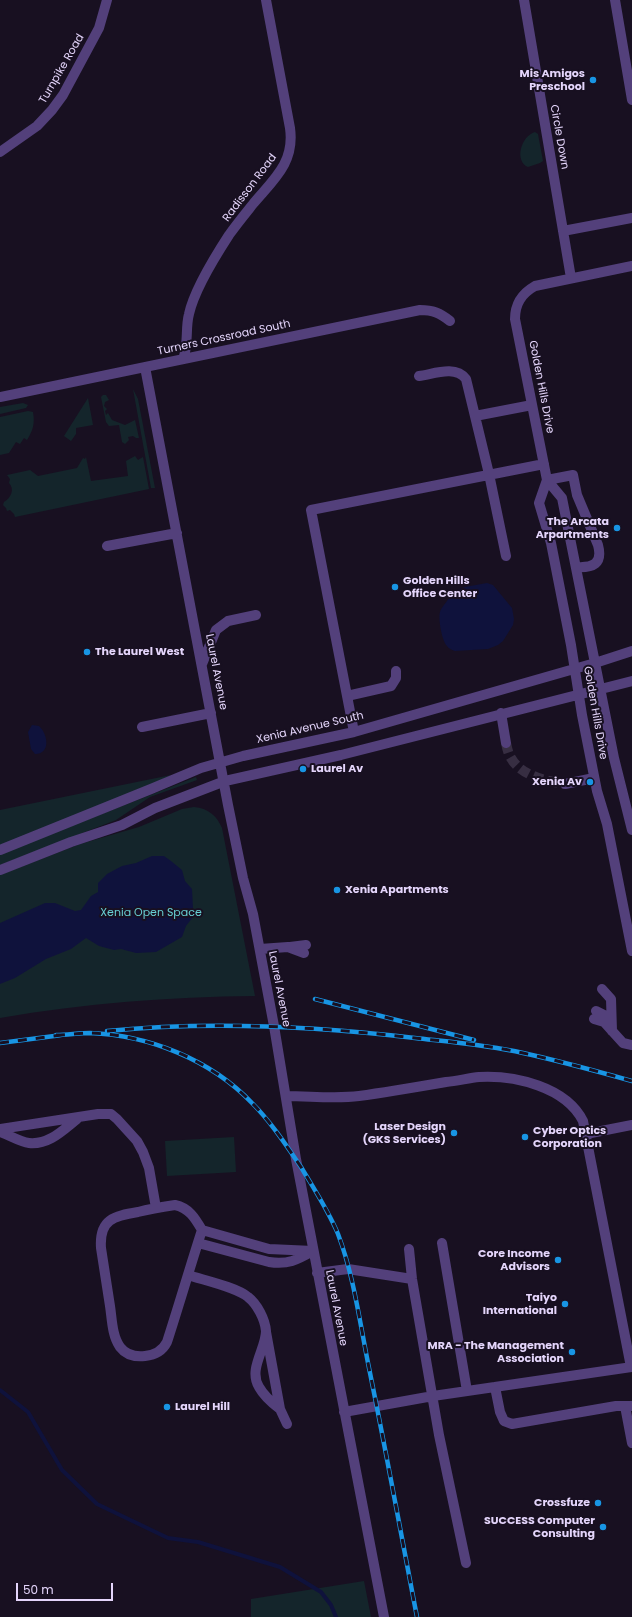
<!DOCTYPE html>
<style>
body{margin:0}
#map{position:relative;width:632px;height:1617px;overflow:hidden;background:#181021;font-family:Poppins,sans-serif}
canvas{display:block}
.scale{position:absolute;left:16px;top:1583px;width:97px;height:18px;box-sizing:border-box;border:2px solid #e4d5fb;border-top:0;padding-left:5px;font-size:12px;line-height:14px;white-space:nowrap;color:#e4d5fb;-webkit-text-stroke:3px #181021;paint-order:stroke}
</style>
<div id="map">
<canvas width="632" height="1617"></canvas>
<div class="scale">50 m</div>
</div>
<script>
const context = document.querySelector('canvas').getContext('2d');
context.lineJoin = 'round';
function fill(path, color) {
  context.fillStyle = color;
  context.fill(path, 'evenodd');
}
function strokePath(path, color, width, dash) {
  context.strokeStyle = color;
  context.lineWidth = width;
  context.lineCap = dash ? 'butt' : 'round';
  context.setLineDash(dash || []);
  context.stroke(path);
}
function write(font, color, halo, rows, align = 'center') {
  context.font = font + ' Poppins,sans-serif';
  context.lineWidth = 4;
  context.setLineDash([]);
  context.textBaseline = 'middle';
  context.strokeStyle = halo;
  context.fillStyle = color;
  for (const [text, x, y, turn = 0] of rows) {
    context.save();
    context.translate(x, y);
    context.rotate((+turn || 0) * Math.PI / 180);
    context.textAlign = isNaN(turn) ? turn : align;
    if (halo) context.strokeText(text, 0, 0);
    context.fillText(text, 0, 0);
    context.restore();
  }
}
fill(new Path2D(`
 M 535,132 L 538,134 L 543,161 L 540,163 L 528,167 C 514,161 521,136 535,132 Z
 M 133,389 L 138,399 L 155,488 L 151,488 Z
 M 103,395 L 106,395 L 109,400 L 105,402 L 104,406 L 107,409 L 105,411 L 106,415 L 108,413 L 112,420 L 125,425 L 135,420 L 139,438 L 136,438 L 133,436 L 128,437 L 129,440 L 125,444 L 122,442 L 119,425 L 109,426 L 106,422 L 101,397 Z
 M 88,398 L 93,425 L 76,428 L 76,434 L 71,441 L 64,436 Z
 M 23,403 L 28,405 L 26,408 L 0,414 L 0,407 Z
 M 28,411 L 33,412 C 35,424 33,430 27,440 L 24,438 L 20,444 L 16,442 L 9,453 L 0,455 L 0,417 Z
 M 135,456 L 138,460 L 143,457 L 149,489 L 15,517 L 14,514 L 10,510 L 7,511 L 6,508 L 3,505 L 4,502 C 11,498 15,489 9,483 L 10,479 L 7,475 L 30,470 L 38,476 L 77,468 L 83,458 L 85,459 L 86,457 L 91,481 L 128,476 L 126,461 Z
 M 171,775 L 158,782 L 0,846 L 0,810 Z
 M 196,777 L 197,780 L 150,797 L 116,820 L 0,865 L 0,854 Z
 M 194,807 C 208,808 217,816 222,828 L 255,996 C 169,997 85,1003 0,1018 L 0,875 L 80,844 L 139,827 L 182,809 Z
 M 234,1137 L 236,1172 L 167,1176 L 165,1141 Z
 M 364,1581 L 371,1617 L 251,1617 L 251,1599 Z`), '#14252b');
fill(new Path2D(`
 M 487,583 L 493,585 L 512,608 L 514,619 L 513,625 L 503,641 L 498,645 L 488,649 L 455,651 C 452,650 449,649 447,646 C 442,641 438,619 440,612 C 441,607 450,599 453,591 L 465,587 Z
 M 32,725 L 39,726 C 48,734 51,754 35,754 L 31,749 L 28,732 Z
 M 152,856 L 164,856 L 171,861 L 182,870 L 185,881 L 192,889 L 193,909 L 201,914 L 193,917 L 186,926 L 182,937 L 156,952 L 136,953 L 121,949 L 114,950 L 99,946 L 86,938 L 71,949 L 46,959 L 15,978 L 0,984 L 0,923 L 45,903 L 55,903 L 75,911 L 81,910 L 91,896 L 98,892 L 98,883 L 107,874 L 122,866 L 136,863 Z`), '#0f123c');
strokePath(new Path2D(`
 M 0,1390 L 28,1412 L 62,1470 L 97,1504 L 168,1538 L 198,1542 L 280,1567 L 321,1592 L 331,1605 L 336,1617`), '#0f123c', 4);
strokePath(new Path2D(`
 M 506,743 C 507,748 508,753 511,758 C 521,776 547,781 565,784`), '#372e42', 10, [10, 5]);
strokePath(new Path2D(`
 M 524,0 L 571,278
 M 615,0 L 632,100
 M 0,152 L 37,126 L 52,110 L 63,95 L 99,28 L 107,0
 M 563,231 L 632,218
 M 632,266 L 535,286 C 521,294 515,304 515,319 L 547,480 L 562,498 L 614,758 L 632,830
 M 183,359 C 189,344 185,329 189,314 C 194,291 216,255 229,235 C 236,225 245,214 253,204 C 273,180 295,163 290,128 L 266,0
 M 145,367 L 228,805 L 243,878 L 253,914 L 274,1026 L 296,1159 L 384,1617
 M 419,376 C 434,374 455,365 466,379 L 489,474 L 506,556
 M 0,397 L 420,310 C 433,310 440,313 450,321
 M 475,416 L 532,405
 M 547,480 L 539,503 L 551,543 L 571,645 L 582,715 L 597,791 L 607,824 L 632,951
 M 547,480 L 573,475 L 577,495 L 598,545 C 603,564 593,568 576,567
 M 107,546 L 177,533
 M 202,664 L 216,630 L 228,621 L 256,615
 M 347,696 L 391,686 L 396,678 L 396,671
 M 501,713 L 506,743
 M 142,727 L 211,713
 M 354,732 L 311,510 L 544,464
 M 565,784 L 594,778
 M 0,850 L 151,789 L 201,768 L 243,756 L 354,732 L 595,663 L 632,651
 M 0,870 L 71,842 L 122,825 L 155,808 L 225,781 L 341,755 L 632,681
 M 290,947 L 306,945
 M 260,949 L 288,947 L 304,953
 M 602,989 L 611,999 L 612,1031
 M 596,1011 L 604,1015 L 609,1026
 M 594,1019 L 604,1022 L 623,1043 L 632,1045
 M 286,1096 C 310,1096 336,1099 359,1096 C 388,1092 417,1087 446,1082 C 457,1081 469,1078 479,1077 C 515,1075 566,1087 583,1121 L 631,1367
 M 0,1129 L 98,1114 L 111,1114 L 117,1119 L 137,1141 L 143,1152 L 149,1168 L 156,1208
 M 0,1132 C 9,1135 20,1142 29,1143 C 49,1145 63,1130 77,1119
 M 586,1134 L 632,1125
 M 198,1243 L 269,1262 C 288,1265 297,1260 313,1251 L 269,1249 L 202,1230 C 195,1218 189,1208 175,1205 C 162,1207 150,1209 138,1212 C 114,1216 99,1219 101,1248 C 104,1267 107,1286 110,1306 C 112,1319 112,1336 120,1347 C 126,1355 136,1357 145,1356 C 155,1355 163,1350 167,1342 C 179,1305 190,1267 202,1230
 M 442,1243 L 467,1391
 M 409,1249 L 412,1279 L 439,1435 L 466,1563
 M 317,1273 L 348,1269 L 412,1279
 M 188,1275 C 203,1280 236,1287 248,1297 C 257,1304 265,1319 266,1331 C 266,1349 248,1369 259,1387 C 264,1396 272,1403 280,1409 L 266,1332
 M 495,1387 L 500,1412 L 504,1421 L 512,1424 L 616,1406 L 632,1406
 M 625,1406 L 632,1443
 M 280,1409 L 287,1424
 M 344,1412 L 433,1396 L 632,1367`), '#53407b', 10);
const rail = new Path2D(`
 M 315,999 L 474,1040
 M 107,1031 C 210,1021 313,1026 415,1038 C 451,1042 488,1045 523,1053 C 560,1061 596,1071 632,1081
 M 56,1035 C 67,1035 79,1033 90,1033 C 149,1035 211,1060 252,1103 C 271,1122 286,1145 301,1167 C 314,1189 328,1210 338,1234 C 354,1276 360,1324 369,1368 C 386,1451 401,1534 417,1617
 M 0,1043 L 62,1035`);
strokePath(rail, '#1895e4', 4.5);
strokePath(rail, '#181021', 3, [9]);
for (const [x, y, r, color] of [
 [593,80,4,"#1895e4"],
 [617,528,4,"#1895e4"],
 [395,587,4,"#1895e4"],
 [87,652,4,"#1895e4"],
 [303,769,4,"#1895e4"],
 [590,782,4,"#1895e4"],
 [337,890,4,"#1895e4"],
 [454,1133,4,"#1895e4"],
 [525,1137,4,"#1895e4"],
 [558,1260,4,"#1895e4"],
 [565,1304,4,"#1895e4"],
 [572,1352,4,"#1895e4"],
 [167,1407,4,"#1895e4"],
 [598,1503,4,"#1895e4"],
 [603,1527,4,"#1895e4"]
]) {
  const dot = new Path2D();
  dot.arc(x, y, r, 0, 2 * Math.PI);
  context.fillStyle = color;
  context.fill(dot);
  strokePath(dot, '#181021', 1.5);
}
write('11px', '#e4d5fb', '#181021', [
 ["Turnpike Road",62,69,-60],
 ["Circle Down",559,137,80],
 ["Radisson Road",250,188,-53],
 ["Turners Crossroad South",224,338,-12],
 ["Golden Hills Drive",541,387,79],
 ["Laurel Avenue",216,672,79],
 ["Golden Hills Drive",595,713,80],
 ["Xenia Avenue South",310,728,-13],
 ["Laurel Avenue",279,989,79],
 ["Laurel Avenue",336,1308,79]
]);
write('bold 11px', '#e4d5fb', '#181021', [
 ["Mis Amigos",585,74],
 ["Preschool",585,87],
 ["The Arcata",609,522],
 ["Arpartments",609,535],
 ["Golden Hills",403,581,"left"],
 ["Office Center",403,594,"left"],
 ["The Laurel West",95,652,"left"],
 ["Laurel Av",311,769,"left"],
 ["Xenia Av",582,782],
 ["Xenia Apartments",345,890,"left"],
 ["Laser Design",446,1127],
 ["(GKS Services)",446,1140],
 ["Cyber Optics",533,1131,"left"],
 ["Corporation",533,1144,"left"],
 ["Core Income",550,1254],
 ["Advisors",550,1267],
 ["Taiyo",557,1298],
 ["International",557,1311],
 ["MRA - The Management",564,1346],
 ["Association",564,1359],
 ["Laurel Hill",175,1407,"left"],
 ["Crossfuze",590,1503],
 ["SUCCESS Computer",595,1521],
 ["Consulting",595,1534]
], 'right');
write('11px', '#68cfd3', '#181021', [
 ["Xenia Open Space",151,913]
]);
</script>
